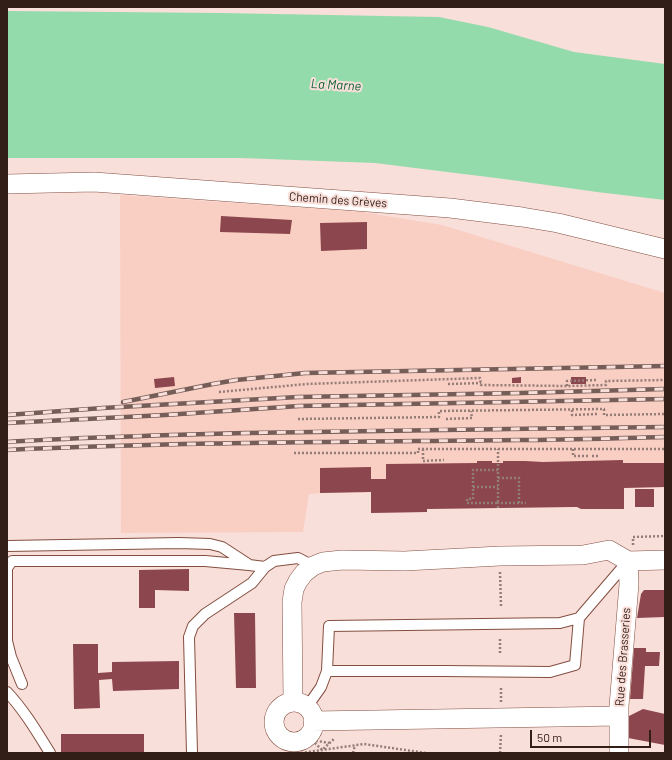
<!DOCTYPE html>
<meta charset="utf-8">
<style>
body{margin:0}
#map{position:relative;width:672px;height:760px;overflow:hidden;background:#f9dfd9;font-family:Barlow,sans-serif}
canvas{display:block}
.frame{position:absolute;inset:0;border:8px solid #331d17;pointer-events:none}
.scale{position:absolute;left:530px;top:730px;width:121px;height:18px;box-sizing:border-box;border:2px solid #331d17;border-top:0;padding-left:5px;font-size:12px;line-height:14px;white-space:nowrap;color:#331d17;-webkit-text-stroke:3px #f9dfd9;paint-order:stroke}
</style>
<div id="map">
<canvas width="672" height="760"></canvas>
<div class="frame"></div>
<div class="scale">50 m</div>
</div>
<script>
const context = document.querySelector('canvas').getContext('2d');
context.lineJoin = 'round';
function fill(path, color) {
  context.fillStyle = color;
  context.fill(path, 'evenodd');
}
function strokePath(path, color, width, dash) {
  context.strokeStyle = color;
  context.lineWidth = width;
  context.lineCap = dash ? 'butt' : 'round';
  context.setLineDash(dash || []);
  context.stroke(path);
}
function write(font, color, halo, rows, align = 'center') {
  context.font = font + ' Barlow,sans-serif';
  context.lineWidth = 4;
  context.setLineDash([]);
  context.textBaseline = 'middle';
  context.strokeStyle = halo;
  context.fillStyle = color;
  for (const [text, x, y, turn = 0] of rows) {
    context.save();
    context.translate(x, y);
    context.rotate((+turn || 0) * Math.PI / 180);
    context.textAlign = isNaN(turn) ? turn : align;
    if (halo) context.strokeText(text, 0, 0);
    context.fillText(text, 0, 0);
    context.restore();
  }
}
fill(new Path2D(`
 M 120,195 L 362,212 L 442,225 L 665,293 L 665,487 L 624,488 L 624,509 L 581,509 L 577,507 L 427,509 L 427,512 L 371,513 L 371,492 L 320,493 L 309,494 L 303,532 L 121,533 Z`), '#f9cec3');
fill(new Path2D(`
 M 7,11 L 221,13 L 439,17 L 488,27 L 574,52 L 665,64 L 665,200 L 597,192 L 504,179 L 375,163 L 241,158 L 7,158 Z`), '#94dbac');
fill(new Path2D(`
 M 221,216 L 292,220 L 290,234 L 220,232 Z
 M 367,222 L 367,249 L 321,251 L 320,223 Z
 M 174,377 L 175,386 L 155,388 L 154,379 Z
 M 521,377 L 521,383 L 512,383 L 512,378 Z
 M 571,377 L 586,377 L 586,384 L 571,384 Z
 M 623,460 L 623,463 L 665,463 L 665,487 L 624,488 L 624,509 L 581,509 L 577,507 L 573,507 L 427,509 L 427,512 L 371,513 L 371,492 L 320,493 L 320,468 L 371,467 L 371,479 L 386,479 L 386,464 L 477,463 L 477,461 L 492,461 L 492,463 L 503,463 L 503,461 L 525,461 L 543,462 Z
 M 635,489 L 654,489 L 654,507 L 635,507 Z
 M 189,569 L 189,591 L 155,590 L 155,608 L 139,608 L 139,570 Z
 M 644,590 L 665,590 L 665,617 L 637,618 L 641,594 Z
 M 234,613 L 255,613 L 256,688 L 236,688 Z
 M 73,644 L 98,644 L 98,673 L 112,672 L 112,662 L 179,661 L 179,689 L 113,691 L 112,679 L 99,680 L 100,708 L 74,709 Z
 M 634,648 L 646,648 L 646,652 L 660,652 L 659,666 L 645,666 L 643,699 L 630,699 Z
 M 643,709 L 665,714 L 665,745 L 628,738 L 629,716 Z
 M 61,734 L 144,734 L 144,753 L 61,753 Z`), '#8c464d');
const lane = new Path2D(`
 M 7,546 L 179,543 L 210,544 L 222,547 L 248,564
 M 327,671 L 443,671 L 550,672 L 575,665 L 579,618
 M 22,684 L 11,657 L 7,641 L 7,568 L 12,561 L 205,561 L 249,565 L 265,567
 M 7,692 C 24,710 37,732 50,753
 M 307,707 L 321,687 L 327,671 L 329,626 L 560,623 L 579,618 L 628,561
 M 192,753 L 189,637 L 193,626 L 205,614 L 252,583 L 265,567 L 274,561 L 298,558 L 313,566`);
const street = new Path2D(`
 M 7,184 L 94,182 L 450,208 L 522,217 L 558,223 L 665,249
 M 628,561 L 665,560
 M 293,702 L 292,602 L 294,589 L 298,581 L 304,573 L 313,566 L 323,562 L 342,560 L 405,561 L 500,556 L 583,555 L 609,550 L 628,561
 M274 722a20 20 0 1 1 40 0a20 20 0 1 1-40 0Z
 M 313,721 L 619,716
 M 619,753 L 619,706 L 629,584 L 628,561`);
strokePath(lane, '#834e40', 12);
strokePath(street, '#834e40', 20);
strokePath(new Path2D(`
 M 448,384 L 481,383
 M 567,386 L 567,381 L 597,380
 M 219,392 L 307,384 L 480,378 L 481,385 L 567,386 L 606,385 L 606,381 L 665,380
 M 572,410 L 572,415 L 598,414
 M 298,419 L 439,417 L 439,411 L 604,409 L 604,415 L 665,414
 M 446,419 L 472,418 L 471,411
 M 423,449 L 423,461 L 444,460
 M 573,449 L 573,456 L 589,456
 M 294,453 L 418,453 L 418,449 L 665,449
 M 592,456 L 598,456
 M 498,470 L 473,470 L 473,499 L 467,499 L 467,503 L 498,503 L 498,449
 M 498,478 L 519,478 L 519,503
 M 473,487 L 498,487
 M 498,508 L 498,503 L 526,503
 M 633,545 L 633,537 L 665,536
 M 500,572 L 501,606
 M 500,639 L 500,655
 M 501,688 L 501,702
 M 312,740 L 322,750 L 334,739
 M 312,740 L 329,743
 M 301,753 L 364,744 L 426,753
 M 353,753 L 355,745
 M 500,753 L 501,734`), '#957d77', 2.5, [2, 2]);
strokePath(lane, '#fff', 10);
strokePath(street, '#fff', 19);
const rail = new Path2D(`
 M 123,402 L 213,384 L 236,380 L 305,373 L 665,366
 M 7,415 L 103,408 L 298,397 L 521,393 L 665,389
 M 7,423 L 165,415 L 299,406 L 665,399
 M 7,442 C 87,437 168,435 248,433 C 387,430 526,429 665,427
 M 7,450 C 178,442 349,442 520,440 C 568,440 617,438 665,437`);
strokePath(rail, '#765e58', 4.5);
strokePath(rail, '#f9dfd9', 3, [9]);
write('12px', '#331d17', '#f9dfd9', [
 ["Chemin des Grèves",338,200,4],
 ["Rue des Brasseries",623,657,-86]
]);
write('italic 13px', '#095e35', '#f9dfd9', [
 ["La Marne",336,85,3]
]);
</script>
